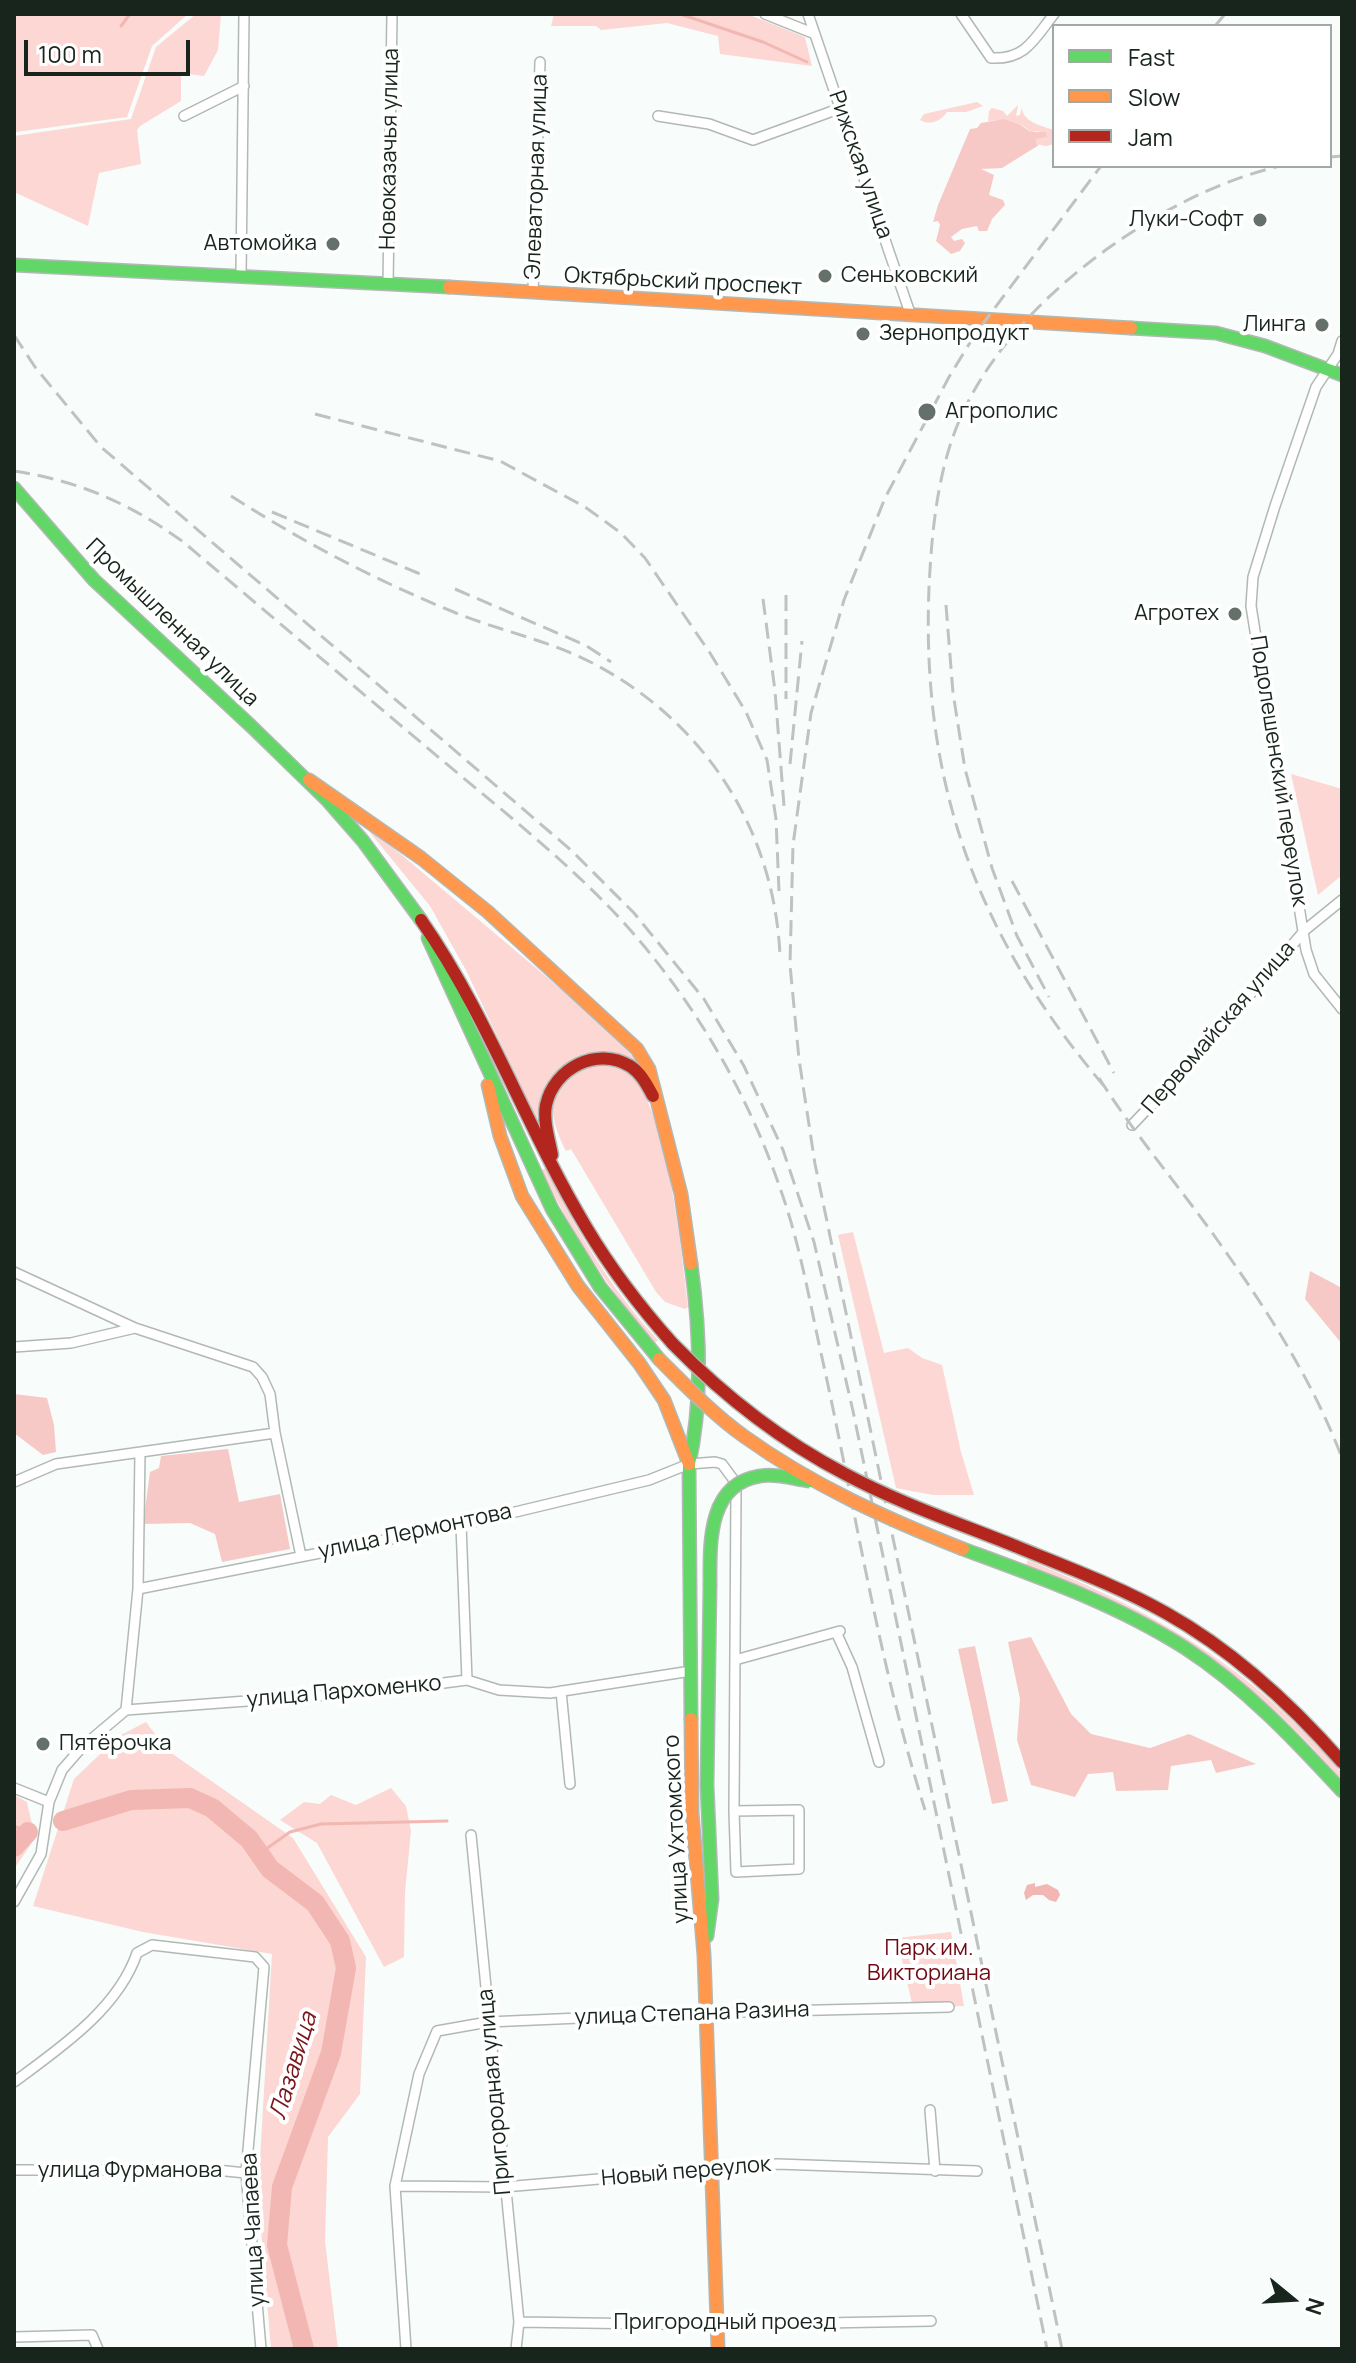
<!DOCTYPE html>
<meta charset="utf-8">
<style>
body{margin:0}
#map{position:relative;width:1356px;height:2363px;overflow:hidden;background:#f8fcfa;font-family:Manrope,sans-serif}
canvas{display:block}
.frame{position:absolute;inset:0;border:16px solid #17251c;pointer-events:none}
.legend{position:absolute;left:1052px;top:24px;width:280px;height:144px;box-sizing:border-box;background:#fff;border:2px solid #a2a8a4;margin:0;padding:10px 14px;list-style:none;font-size:24px;color:#17251c}
.legend li{display:flex;align-items:center;gap:16px;height:40px}
.legend b{width:40px;border:2px solid #a2a8a4}
.north{position:absolute;left:1252px;top:2259px;width:80px;height:80px;-webkit-text-stroke:6px #fff;paint-order:stroke;rotate:108deg;font-size:22px;font-weight:700;line-height:32px;text-align:center;color:#17251c}
.north::after{content:'';display:block;margin:auto;width:28px;height:36px;background:#17251c;clip-path:polygon(50% 0,100% 100%,50% 72%,0 100%)}
.scale{position:absolute;left:24px;top:40px;width:166px;height:36px;box-sizing:border-box;border:4px solid #17251c;border-top:0;padding-left:10px;font-size:24px;line-height:28px;white-space:nowrap;color:#17251c;-webkit-text-stroke:6px #fff;paint-order:stroke}
</style>
<div id="map">
<canvas width="1356" height="2363"></canvas>
<div class="frame"></div>
<ul class="legend">
<li><b style="height:10px;background:#63d668"></b>Fast</li>
<li><b style="height:10px;background:#ff974d"></b>Slow</li>
<li><b style="height:10px;background:#b3261e"></b>Jam</li>
</ul>
<div class="north">N</div>
<div class="scale">100 m</div>
</div>
<script>
const context = document.querySelector('canvas').getContext('2d');
context.lineJoin = 'round';
function fill(path, color) {
  context.fillStyle = color;
  context.fill(path, 'evenodd');
}
function strokePath(path, color, width, dash) {
  context.strokeStyle = color;
  context.lineWidth = width;
  context.lineCap = dash ? 'butt' : 'round';
  context.setLineDash(dash || []);
  context.stroke(path);
}
function write(font, color, halo, rows, align = 'center') {
  context.font = font + ' Manrope,sans-serif';
  context.lineWidth = 8;
  context.setLineDash([]);
  context.textBaseline = 'middle';
  context.strokeStyle = halo;
  context.fillStyle = color;
  for (const [text, x, y, turn = 0] of rows) {
    context.save();
    context.translate(x, y);
    context.rotate((+turn || 0) * Math.PI / 180);
    context.textAlign = isNaN(turn) ? turn : align;
    if (halo) context.strokeText(text, 0, 0);
    context.fillText(text, 0, 0);
    context.restore();
  }
}
fill(new Path2D(`
 M 14,14 L 188,14 L 152,46 L 127,117 L 16,132 L 14,131 Z
 M 196,14 L 221,14 L 218,50 L 204,76 L 181,73 L 181,101 L 140,126 L 137,130 L 141,164 L 99,173 L 88,226 L 14,192 L 14,136 L 131,119 L 156,47 Z
 M 554,14 L 747,14 L 805,37 L 812,66 L 720,54 L 718,36 L 667,23 L 601,30 L 596,26 L 551,26 Z
 M 977,102 L 983,106 L 966,112 L 947,112 C 941,121 930,126 920,120 L 924,114 Z
 M 1018,105 L 1016,116 L 1020,115 L 1022,107 C 1022,122 1042,126 1054,130 L 1054,144 L 1046,146 L 1036,144 L 1036,139 L 1040,138 L 1039,131 L 1031,132 C 1018,120 1005,120 988,121 L 989,111 L 992,108 L 1003,111 L 1007,116 Z
 M 1291,774 L 1342,789 L 1342,875 L 1318,895 Z
 M 359,819 L 612,1032 L 638,1062 L 637,1066 C 588,1031 542,1066 537,1121 L 467,972 L 430,906 Z
 M 593,1065 C 606,1066 618,1066 629,1074 C 668,1106 682,1256 688,1307 L 685,1309 L 665,1302 L 656,1292 L 571,1149 L 566,1151 C 546,1110 544,1082 593,1065 Z
 M 545,1168 C 576,1229 611,1290 658,1340 L 654,1344 C 609,1290 573,1233 541,1171 Z
 M 853,1232 L 884,1353 L 908,1348 L 922,1358 L 942,1365 L 961,1452 L 974,1495 L 933,1495 L 896,1488 L 838,1235 Z
 M 1028,1560 C 1157,1613 1250,1666 1342,1773 L 1342,1781 C 1291,1721 1233,1669 1165,1629 C 1121,1604 1073,1584 1026,1565 Z
 M 146,1722 L 167,1750 L 293,1838 L 366,1957 L 360,2094 L 328,2137 L 325,2241 L 338,2349 L 271,2349 L 258,2194 L 272,1954 L 143,1932 L 33,1906 L 74,1779 L 119,1736 Z
 M 391,1788 L 406,1806 L 411,1831 L 405,1892 L 404,1957 L 384,1967 L 317,1843 L 280,1820 L 304,1802 L 320,1804 L 331,1795 L 356,1805 Z
 M 14,1795 L 27,1802 L 35,1838 L 14,1869 Z
 M 951,1932 L 964,2006 L 913,2008 L 897,1938 Z`), '#fcd7d3');
fill(new Path2D(`
 M 1004,119 L 1019,124 L 1031,132 L 1046,132 L 1047,137 L 1036,139 L 1036,144 L 1039,145 L 1002,168 L 981,169 L 994,175 L 989,195 L 1003,200 L 1005,205 L 992,219 L 987,231 L 979,231 L 977,226 L 962,229 L 951,237 L 954,241 L 962,239 L 965,243 L 960,251 L 951,254 L 936,241 L 940,225 L 938,221 L 933,222 L 938,205 L 970,129 L 977,128 L 981,123 Z
 M 1310,1271 L 1342,1288 L 1342,1344 L 1305,1299 Z
 M 14,1394 L 47,1398 L 54,1425 L 56,1452 L 43,1455 L 14,1433 Z
 M 228,1449 L 239,1502 L 280,1494 L 290,1549 L 222,1562 L 215,1534 L 190,1523 L 143,1524 L 150,1472 L 159,1468 L 161,1456 Z
 M 1031,1637 L 1071,1714 L 1091,1734 L 1150,1748 L 1189,1734 L 1256,1764 L 1216,1773 L 1211,1760 L 1171,1766 L 1168,1790 L 1116,1791 L 1113,1772 L 1088,1774 L 1075,1797 L 1031,1785 L 1017,1740 L 1020,1699 L 1008,1642 Z
 M 975,1646 L 1008,1801 L 992,1804 L 958,1649 Z`), '#f7c9c6');
fill(new Path2D(`
 M 1035,1883 L 1035,1887 L 1047,1884 L 1058,1890 L 1060,1895 L 1056,1902 L 1049,1900 L 1043,1895 L 1033,1895 L 1026,1900 L 1024,1893 L 1027,1885 Z`), '#f2b7b2');
strokePath(new Path2D(`
 M 680,14 L 763,42 L 807,62
 M 121,26 L 130,14
 M 14,1826 L 28,1832
 M 259,1854 L 290,1832 L 321,1824 L 447,1821`), '#f2b7b2', 3);
strokePath(new Path2D(`
 M 63,1821 L 131,1800 L 190,1798 L 212,1808 L 249,1839 L 270,1869 L 315,1903 L 340,1941 L 346,1968 L 331,2053 L 282,2187 L 277,2245 L 304,2349
 M 14,1847 L 28,1832`), '#f2b7b2', 20);
const street = new Path2D(`
 M 765,14 L 815,34
 M 808,14 L 911,316
 M 961,14 L 991,58 C 1026,60 1035,38 1054,14
 M 184,116 L 244,86
 M 658,116 L 709,124 L 753,140 L 841,108
 M 241,275 L 244,14
 M 388,285 L 392,14
 M 533,293 L 540,62
 M 1342,341 L 1338,354 L 1316,387 L 1275,506 L 1253,577 L 1251,606 L 1306,950 L 1314,974 L 1342,1009
 M 1132,1125 L 1194,1060 L 1305,930 L 1342,900
 M 14,1272 L 135,1328 L 253,1367 L 262,1377 L 270,1394 L 275,1433 L 301,1556
 M 14,1347 L 71,1343 L 135,1328
 M 14,1482 L 56,1464 L 275,1433
 M 461,1525 L 467,1680
 M 138,1589 L 461,1525 L 649,1480 L 689,1464 L 715,1462 L 722,1464 L 733,1479 L 736,1491 L 734,1811 L 736,1872 L 799,1869 L 799,1810 L 734,1811
 M 836,1632 L 852,1667 L 879,1762
 M 735,1660 L 840,1631
 M 561,1691 L 570,1784
 M 126,1710 L 381,1691 L 467,1680 L 499,1690 L 550,1693 L 691,1671
 M 14,1788 L 49,1802
 M 471,1835 L 519,2322 L 516,2349
 M 14,1902 L 41,1854 L 49,1802 L 62,1770 L 82,1747 L 126,1710 L 138,1589 L 140,1453
 M 14,2082 C 60,2048 118,2009 137,1953 L 152,1945 L 255,1957 L 264,1967 L 246,2173 L 261,2349
 M 930,2110 L 935,2171
 M 14,2170 L 216,2170 L 246,2173
 M 395,2186 L 504,2187 L 777,2164 L 977,2171
 M 519,2322 L 717,2325 L 931,2321
 M 14,2337 L 92,2335 L 98,2349
 M 406,2349 L 395,2186 L 419,2074 L 437,2031 L 488,2022 L 694,2013 L 949,2007`);
const fast = new Path2D(`
 M 14,265 L 449,287
 M 1131,328 L 1216,333 L 1265,346 L 1342,375
 M 14,488 L 94,580 L 251,726 L 328,801 L 363,841 L 421,920
 M 428,938 L 552,1209 L 600,1287 L 659,1359
 M 691,1264 C 700,1329 703,1400 689,1464 L 691,1719
 M 963,1549 C 1039,1577 1116,1604 1185,1648 C 1245,1687 1294,1739 1342,1791
 M 707,1936 L 712,1899 L 707,1785 L 710,1585`);
const slow = new Path2D(`
 M 449,287 L 1131,328
 M 309,780 L 421,858 L 488,912 L 637,1049 L 649,1069 L 681,1194 L 691,1264
 M 488,1085 L 500,1136 L 522,1196 L 578,1286 L 639,1363 L 664,1400 L 689,1464
 M 691,1719 L 692,1813 L 704,1955 L 718,2349`);
const jam = new Path2D(`
 M 421,920 C 488,1016 526,1127 586,1227 C 611,1269 640,1307 673,1344
 M 552,1155 C 549,1139 543,1121 546,1105 C 554,1068 597,1046 630,1066 C 641,1073 647,1085 653,1096
 M 1015,1546 C 1066,1567 1118,1586 1166,1613 C 1234,1651 1291,1704 1342,1762`);
strokePath(street, '#b1b9b5', 12);
strokePath(fast, '#b1b9b5', 15);
strokePath(slow, '#b1b9b5', 15);
strokePath(jam, '#b1b9b5', 15);
strokePath(street, '#fefffe', 9);
strokePath(fast, '#63d668', 12);
strokePath(slow, '#ff974d', 12);
strokePath(jam, '#b3261e', 12);
strokePath(new Path2D(`
 M 1215,26 L 1225,14
 M 1330,157 L 1342,156
 M 14,335 L 35,367 L 101,447 L 572,851 L 634,913 L 704,999 L 744,1066 L 783,1150 L 814,1242 L 853,1411 L 1047,2349
 M 315,414 L 500,461 L 585,507 L 621,533 L 645,558 L 710,653 L 746,712 L 767,760 L 776,819 L 779,891
 M 14,471 C 79,481 129,503 182,541 C 263,609 343,677 424,745 C 491,802 565,858 625,924 C 693,1000 747,1091 780,1188 C 798,1238 808,1292 819,1344 C 854,1499 877,1658 925,1810
 M 231,496 C 303,542 377,581 456,613 C 503,632 553,641 598,666 C 707,725 774,831 780,955
 M 272,512 L 425,576
 M 455,589 L 585,645 L 611,662
 M 786,595 L 786,699
 M 763,599 L 775,691 L 784,806
 M 946,605 L 953,693 L 965,769 L 992,868 L 1017,936 L 1049,997
 M 790,764 L 802,641
 M 1012,881 L 1114,1073
 M 1099,1078 C 1135,1135 1179,1186 1218,1241 C 1266,1308 1313,1381 1342,1458
 M 1104,1086 C 977,936 921,784 929,587 C 932,528 938,464 964,410 C 995,345 1049,291 1107,249 C 1159,212 1217,181 1280,166
 M 1062,2349 L 815,1164 L 799,1059 L 790,965 L 793,845 L 811,713 L 844,600 L 885,498 L 949,377 L 976,333 L 1101,166`), '#c0c2c1', 3, [16, 8]);
const fastBridge = new Path2D(`
 M 710,1585 C 710,1544 707,1484 760,1476 C 776,1473 794,1479 810,1481`);
const slowBridge = new Path2D(`
 M 659,1359 C 686,1386 714,1415 745,1437 C 812,1485 887,1519 963,1549`);
const jamBridge = new Path2D(`
 M 673,1344 C 724,1396 780,1440 845,1474 C 899,1503 958,1523 1015,1546`);
strokePath(fastBridge, '#b1b9b5', 15, []);
strokePath(slowBridge, '#b1b9b5', 15, []);
strokePath(jamBridge, '#b1b9b5', 15, []);
strokePath(fastBridge, '#63d668', 12);
strokePath(slowBridge, '#ff974d', 12);
strokePath(jamBridge, '#b3261e', 12);
for (const [x, y, r, color] of [
 [1260,220,8,"#66706a"],
 [333,244,8,"#66706a"],
 [825,276,8,"#66706a"],
 [1322,325,8,"#66706a"],
 [863,334,8,"#66706a"],
 [927,412,10,"#66706a"],
 [1235,614,8,"#66706a"],
 [43,1744,8,"#66706a"]
]) {
  const dot = new Path2D();
  dot.arc(x, y, r, 0, 2 * Math.PI);
  context.fillStyle = color;
  context.fill(dot);
  strokePath(dot, '#fff', 3);
}
write('22px', '#17251c', '#fff', [
 ["Новоказачья улица",390,149,-89],
 ["Рижская улица",860,165,71],
 ["Элеваторная улица",537,177,-88],
 ["Октябрьский проспект",683,282,3],
 ["Промышленная улица",172,623,44],
 ["Подолешенский переулок",1278,771,81],
 ["Первомайская улица",1219,1028,-49],
 ["улица Лермонтова",415,1532,-12],
 ["улица Пархоменко",344,1692,-5],
 ["улица Ухтомского",677,1829,-93],
 ["улица Степана Разина",692,2014,-2],
 ["Пригородная улица",495,2092,-95],
 ["улица Фурманова",130,2171],
 ["Новый переулок",686,2172,-5],
 ["улица Чапаева",254,2230,-93],
 ["Пригородный проезд",725,2323]
]);
write('22px', '#17251c', '#fff', [
 ["Луки-Софт",1244,220],
 ["Автомойка",317,244],
 ["Сеньковский",841,276,"left"],
 ["Линга",1306,325],
 ["Зернопродукт",879,334,"left"],
 ["Агрополис",945,412,"left"],
 ["Агротех",1219,614],
 ["Пятёрочка",59,1744,"left"]
], 'right');
write('22px', '#710915', '#fff', [
 ["Парк им.",929,1949],
 ["Викториана",929,1974]
]);
write('italic 24px', '#7a151c', '#fff', [
 ["Лазавица",294,2066,-73]
]);
</script>
